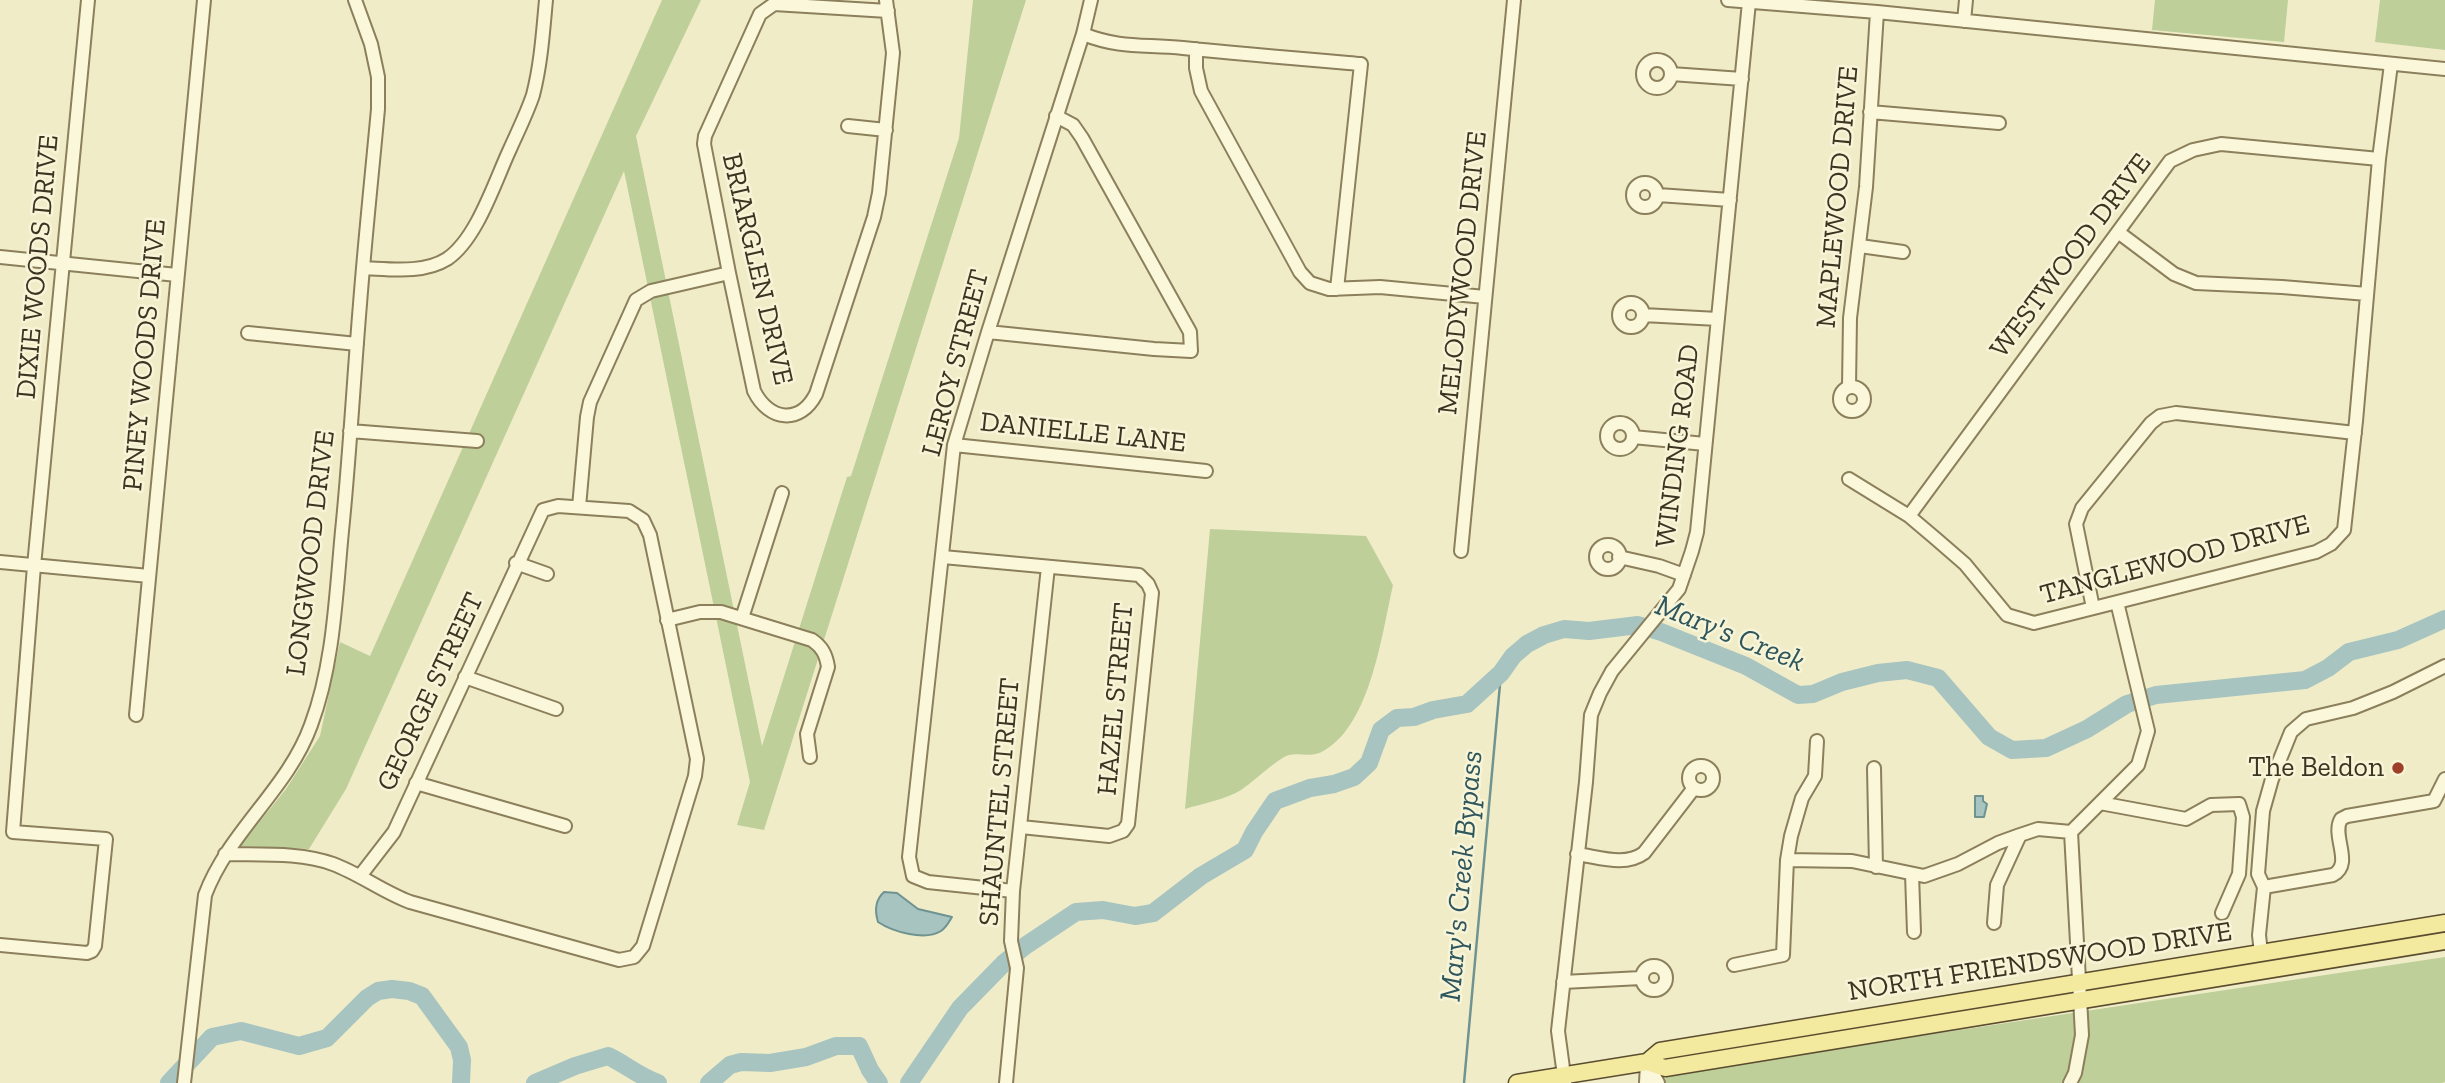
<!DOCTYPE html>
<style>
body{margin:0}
canvas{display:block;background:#f0ecc7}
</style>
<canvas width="2445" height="1083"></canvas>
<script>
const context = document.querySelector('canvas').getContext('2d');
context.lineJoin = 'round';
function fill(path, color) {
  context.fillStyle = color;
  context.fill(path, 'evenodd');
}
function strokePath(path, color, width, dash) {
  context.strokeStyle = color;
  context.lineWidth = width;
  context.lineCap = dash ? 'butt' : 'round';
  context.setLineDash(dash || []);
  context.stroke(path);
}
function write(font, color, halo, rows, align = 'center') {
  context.font = font + ' "Zilla Slab",serif';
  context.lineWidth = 5;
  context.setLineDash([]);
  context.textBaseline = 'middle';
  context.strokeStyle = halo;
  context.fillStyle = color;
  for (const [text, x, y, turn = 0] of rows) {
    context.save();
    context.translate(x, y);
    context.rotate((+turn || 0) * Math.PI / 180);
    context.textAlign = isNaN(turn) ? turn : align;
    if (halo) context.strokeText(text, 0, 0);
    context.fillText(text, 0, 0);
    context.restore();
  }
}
fill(new Path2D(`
 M 662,0 L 701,0 L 636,136 L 762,746 L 847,477 L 851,476 L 959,138 L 973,0 L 1026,0 L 764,830 L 737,825 L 750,782 L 624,171 L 346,789 L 309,849 L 240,846 L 286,789 L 320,736 L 340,642 L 370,656 Z
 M 2155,0 L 2288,0 L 2284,42 L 2152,30 Z
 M 2380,0 L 2445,0 L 2445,50 L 2375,42 Z
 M 1210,529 L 1366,536 L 1393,585 C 1382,633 1371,723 1325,750 C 1311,759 1300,752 1289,755 C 1278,758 1252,783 1241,790 C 1227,799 1201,804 1185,809 Z
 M 2445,957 L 2445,1082 L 2442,1083 L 1664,1083 L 1667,1074 Z`), '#becf9a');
const water = new Path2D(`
 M 1975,796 L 1983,796 L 1983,801 L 1987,804 L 1984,817 L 1975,817 Z
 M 884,892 L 897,893 L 918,909 L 952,917 C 949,922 946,928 941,931 C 925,941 893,932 878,922 C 875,912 875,900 884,892 Z`);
fill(water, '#a8c4c1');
strokePath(water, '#6e9391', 2);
strokePath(new Path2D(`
 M 1464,1083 L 1501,673`), '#6e9391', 2.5);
strokePath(new Path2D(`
 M 169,1083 L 212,1037 L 241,1031 L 299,1046 L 327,1038 L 367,998 L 378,991 L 392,989 L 409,991 L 422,996 L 459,1047 L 462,1060 L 461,1083
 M 535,1083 L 575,1066 L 608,1056 C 625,1064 640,1077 658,1083
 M 709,1083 L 730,1065 L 741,1062 L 770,1063 L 806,1057 L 836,1046 L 859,1046 L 870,1070 L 879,1083
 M 909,1083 L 960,1008 L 1004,963 L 1025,946 L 1076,912 L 1103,910 L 1135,916 L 1153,913 L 1201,876 L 1245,850 L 1254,832 L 1275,801 L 1310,788 L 1334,784 L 1354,777 L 1369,763 L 1381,730 L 1397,718 L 1414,717 L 1433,710 L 1467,704 L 1501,673 L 1513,656 L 1527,644 L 1544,635 L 1564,629 L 1589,631 L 1638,625 L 1661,632 L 1746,666 L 1798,695 L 1813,694 L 1842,682 L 1878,673 L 1907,670 L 1938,678 L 1989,737 L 2012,750 L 2046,748 L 2087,729 L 2127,704 L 2156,695 L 2305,680 L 2328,668 L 2349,652 L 2398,640 L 2445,619`), '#a8c4c1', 18);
const minor = new Path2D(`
 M 886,0 L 893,53 L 879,193 L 874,217 L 816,394 C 800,425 769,421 754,391 L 729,273 L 704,144 L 705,136 L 760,14 L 774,4 L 888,11
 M 1728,0 L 1877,12 L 2445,69
 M 1964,21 L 1966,0
 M 1083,34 C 1121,49 1144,44 1183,48 C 1242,54 1302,59 1361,64 L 1337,289
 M 1196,49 L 1196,68 L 1201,91 L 1300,272 L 1310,283 L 1329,289 L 1380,287 L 1485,297
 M1643 74a14 14 0 1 1 28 0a14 14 0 1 1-28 0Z
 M 1671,74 L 1742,79
 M 1870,112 L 1999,123
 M 848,126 L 886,130
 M1633 195a12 12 0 1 1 24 0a12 12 0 1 1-24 0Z
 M 1658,195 L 1730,200
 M 2118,232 L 2174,274 L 2196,283 L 2282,287 L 2367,294
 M 1860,246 L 1903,252
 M 0,257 L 177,275
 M 363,268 C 390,269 423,274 447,259 C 477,239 495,181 510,149 C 518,131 527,113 533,95 C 541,64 543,32 546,0
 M1619 315a12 12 0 1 1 24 0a12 12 0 1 1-24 0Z
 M 1643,315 L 1718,319
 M 988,332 L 1154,349 L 1191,351 L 1190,332 L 1082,138 L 1073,125 L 1056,116
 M 248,333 L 357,344
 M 1849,387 L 1850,318 L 1866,187 L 1877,12
 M1840 399a12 12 0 1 1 24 0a12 12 0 1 1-24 0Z
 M1607 436a13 13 0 1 1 26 0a13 13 0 1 1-26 0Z
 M 350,431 L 477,441
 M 1633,437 L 1705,444
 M 954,445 L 1206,471
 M 1849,479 L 1909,516 L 1935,538 L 1965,564 L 2007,615 L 2034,623 L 2316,552 L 2331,544 L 2344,530 L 2356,421 L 2379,159 L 2391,64
 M 579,507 L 587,417 L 590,402 L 636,300 L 651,291 L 729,273
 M 1909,516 L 2170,161 L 2193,150 L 2221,144 L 2379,159
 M1596 557a12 12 0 1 1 24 0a12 12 0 1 1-24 0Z
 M 1461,551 L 1514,0
 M 943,557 L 1139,575 L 1148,584 L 1152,593 L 1128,824 L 1123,831 L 1109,836 L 1021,827
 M 1619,557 L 1659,566 L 1684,575
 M 0,562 L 149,576
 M 516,563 L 547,574
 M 2093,608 L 2076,524 L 2082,508 L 2151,423 L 2160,416 L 2176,413 L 2355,433
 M 742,618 L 782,493
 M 667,620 L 700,612 L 721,612 L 812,640 C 822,647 826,654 828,667 L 807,734 L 810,757
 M 465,677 L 556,709
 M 136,715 L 204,0
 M1689 778a12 12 0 1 1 24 0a12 12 0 1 1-24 0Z
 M 1874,768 L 1876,867
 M 416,783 L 565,826
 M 2100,803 L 2186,819 L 2211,805 L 2239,804 L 2243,817 L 2239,874 L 2222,913
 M 225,854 C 260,855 300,852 333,864 C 360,874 383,892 410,902 L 619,960 L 634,957 L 643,946 L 695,776 L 697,759 L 650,535 L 643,520 L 629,511 L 558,506 L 543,510 L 394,832 L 360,876
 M 1577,854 C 1599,857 1625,867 1644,853 L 1694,788
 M 1787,860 L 1852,861 L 1924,876 L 1958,864 L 1998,843 L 2020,835
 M 1912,874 L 1914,932
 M 2264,887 L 2333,875 C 2354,864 2331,836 2341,819 L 2347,816 L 2434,801 L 2445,779
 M 1013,891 L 928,882 L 913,876 L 909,857 L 954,445 L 988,332 L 1083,34 L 1091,0
 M 1994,923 L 1997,885 L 2020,835 L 2038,829 L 2071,832
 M 0,945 L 87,953 L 92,951 L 95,946 L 106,839 L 13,832 L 34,566 L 88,0
 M 2261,953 L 2259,935 L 2264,887 L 2258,874 L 2263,811 L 2272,779 L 2291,732 L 2306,719 L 2353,708 L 2393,692 L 2445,666
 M 1734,965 L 1783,955 L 1787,860 L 1791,836 L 1802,798 L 1815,776 L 1817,741
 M1642 978a12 12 0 1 1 24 0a12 12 0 1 1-24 0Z
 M 1563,982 L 1641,978
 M 1647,1062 L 1658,1083
 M 184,1083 L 205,895 C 229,831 288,789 311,725 C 335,661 336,588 343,521 C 350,449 354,376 360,304 C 365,239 372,174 378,109 L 378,77 L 371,44 L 355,0
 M 1006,1083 L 1017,968 L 1011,941 L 1013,891 L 1048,567
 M 1565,1083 L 1558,1031 L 1586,782 L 1591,715 L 1600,693 L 1612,671 L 1679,589 L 1692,551 L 1697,532 L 1749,2
 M 1646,1083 L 1647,1063
 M 2070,1083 L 2075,1073 L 2082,1035 L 2071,832 L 2138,765 L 2148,731 L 2117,602`);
const major = new Path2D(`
 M 1647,1062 L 1660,1051 L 2445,923
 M 1517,1083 L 1647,1062 L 1665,1068 L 2445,941`);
strokePath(minor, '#8c7f5b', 16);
strokePath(major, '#5a4c2f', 19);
strokePath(minor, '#faf7db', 12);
strokePath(major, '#f3e99f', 16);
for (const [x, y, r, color] of [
 [2398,768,7,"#9d3f29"]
]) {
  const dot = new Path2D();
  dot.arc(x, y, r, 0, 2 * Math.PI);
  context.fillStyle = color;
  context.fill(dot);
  strokePath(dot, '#f7f4d7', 2.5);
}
write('28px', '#3c3320', '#f7f4d7', [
 ["MAPLEWOOD DRIVE",1838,197,-85],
 ["WESTWOOD DRIVE",2071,256,-53],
 ["DIXIE WOODS DRIVE",38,267,-85],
 ["BRIARGLEN DRIVE",757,269,77],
 ["MELODYWOOD DRIVE",1463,273,-84],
 ["PINEY WOODS DRIVE",145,355,-85],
 ["LEROY STREET",956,363,-75],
 ["DANIELLE LANE",1083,433,6],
 ["WINDING ROAD",1678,446,-83],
 ["LONGWOOD DRIVE",311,553,-83],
 ["TANGLEWOOD DRIVE",2175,560,-15],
 ["GEORGE STREET",431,692,-65],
 ["HAZEL STREET",1116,699,-85],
 ["SHAUNTEL STREET",1000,802,-85],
 ["NORTH FRIENDSWOOD DRIVE",2040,962,-9]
]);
write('28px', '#3c3320', '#f7f4d7', [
 ["The Beldon",2384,768]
], 'right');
write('italic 30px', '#2e565c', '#f7f4d7', [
 ["Mary's Creek",1730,634,22],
 ["Mary's Creek Bypass",1462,876,-85]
]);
</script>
